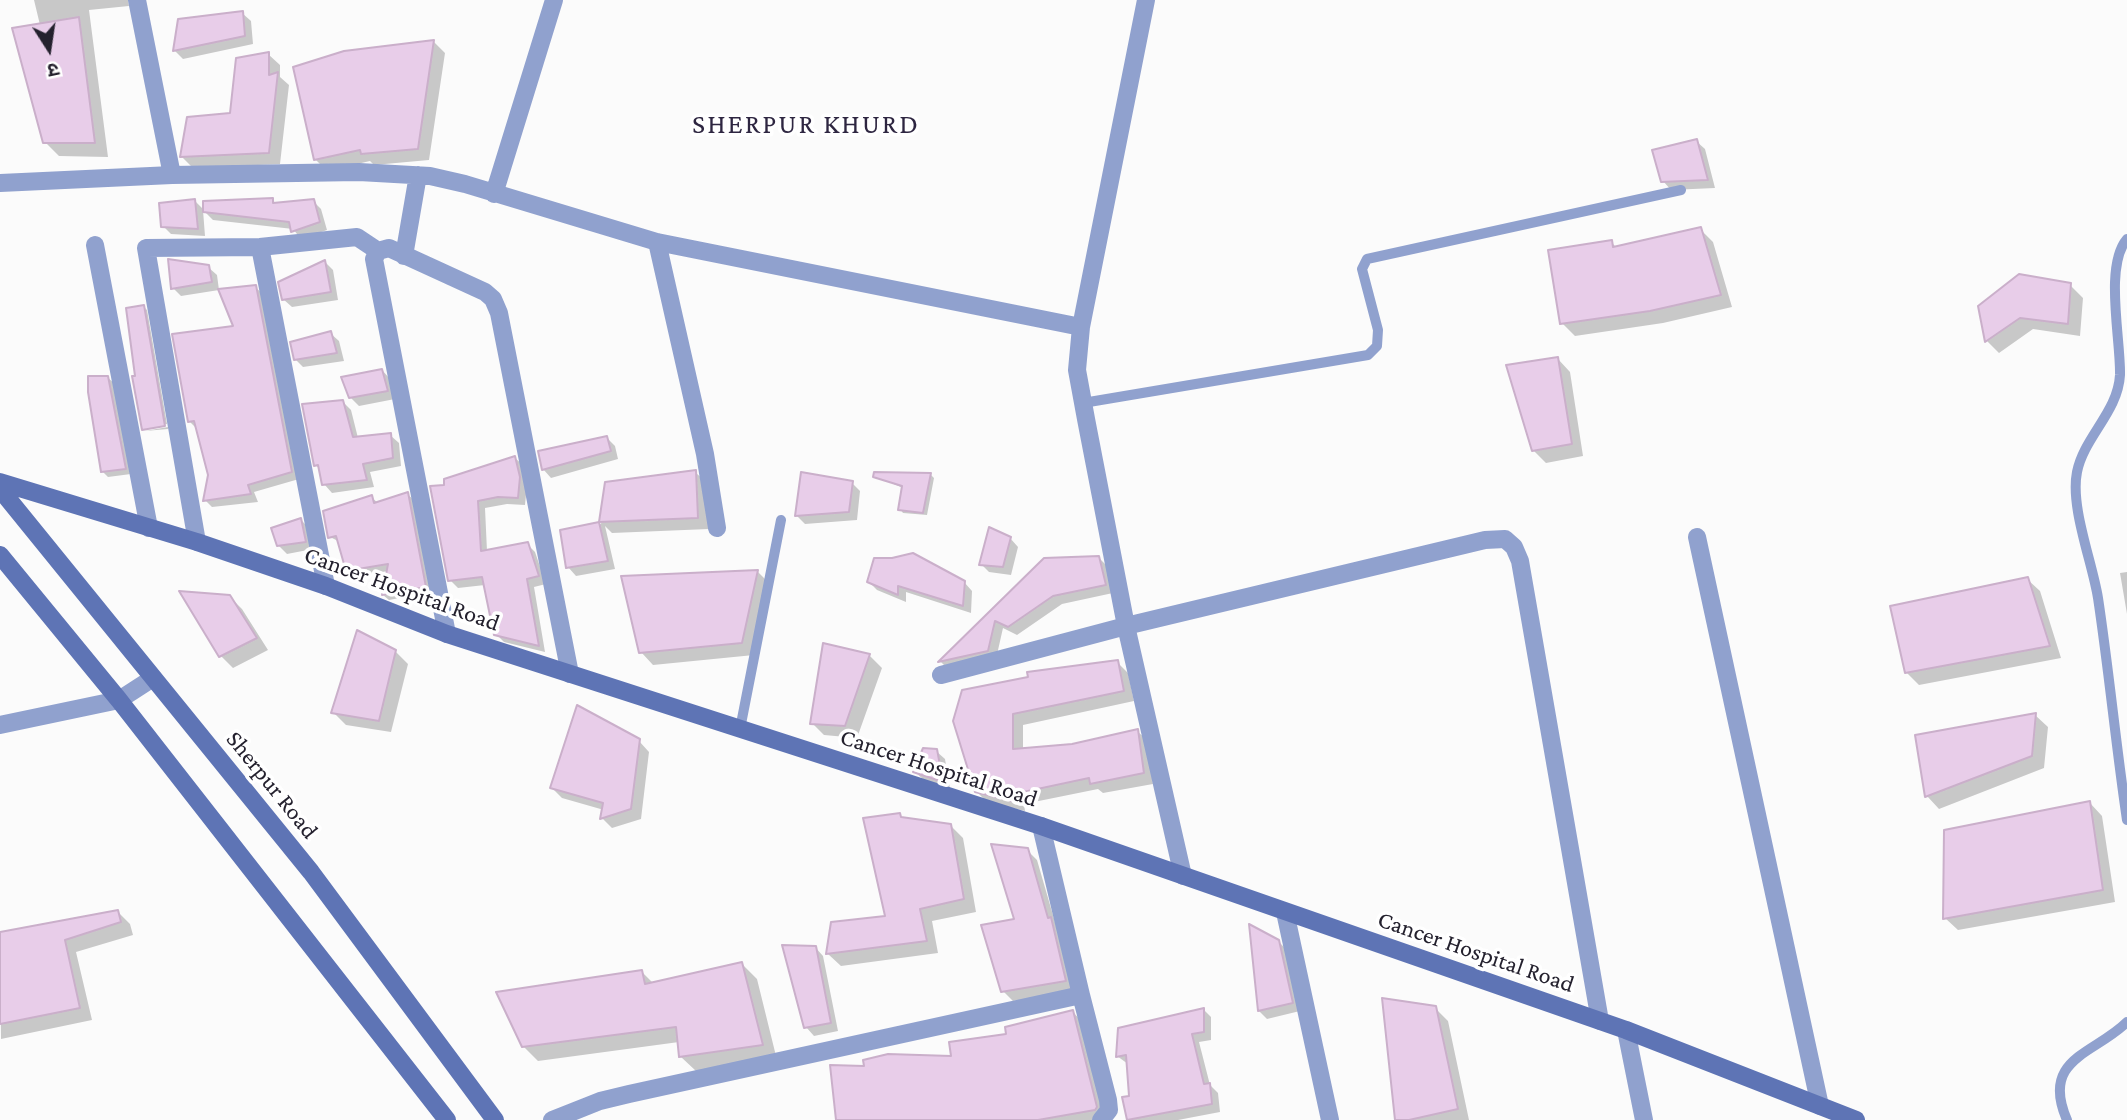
<!DOCTYPE html>
<meta charset="utf-8">
<style>
body{margin:0}
#map{position:relative;width:2127px;height:1120px;overflow:hidden;background:#fbfbfb;font-family:"Crimson Pro","Noto Sans Devanagari",serif}
canvas{display:block}
.north{position:absolute;left:14px;top:14px;width:70px;height:70px;-webkit-text-stroke:5px #fff;paint-order:stroke;rotate:168deg;font-size:19px;font-weight:700;line-height:28px;text-align:center;color:#24212e}
.north::after{content:'';display:block;margin:auto;width:24px;height:32px;background:#24212e;clip-path:polygon(50% 0,100% 100%,50% 72%,0 100%)}
</style>
<div id="map">
<canvas width="2127" height="1120"></canvas>
<div class="north">उ</div>
</div>
<script>
const context = document.querySelector('canvas').getContext('2d');
context.lineJoin = 'round';
function fill(path, color) {
  context.fillStyle = color;
  context.fill(path, 'evenodd');
}
function strokePath(path, color, width, dash) {
  context.strokeStyle = color;
  context.lineWidth = width;
  context.lineCap = dash ? 'butt' : 'round';
  context.setLineDash(dash || []);
  context.stroke(path);
}
function write(font, color, halo, rows, align = 'center') {
  context.font = font + ' "Crimson Pro",serif';
  context.lineWidth = 7;
  context.setLineDash([]);
  context.textBaseline = 'middle';
  context.strokeStyle = halo;
  context.fillStyle = color;
  for (const [text, x, y, turn = 0] of rows) {
    context.save();
    context.translate(x, y);
    context.rotate((+turn || 0) * Math.PI / 180);
    context.textAlign = isNaN(turn) ? turn : align;
    if (halo) context.strokeText(text, 0, 0);
    context.fillText(text, 0, 0);
    context.restore();
  }
}
fill(new Path2D(`
 M 34,0 L 128,0 L 129,6 L 89,10 L 108,157 L 59,156 L 45,142 L 40,25 Z
 M 242,13 L 251,21 L 253,44 L 183,59 L 175,51 L 179,20 Z
 M 434,42 L 445,53 L 429,160 L 374,165 L 370,161 L 327,171 L 315,159 L 345,52 Z
 M 268,54 L 280,65 L 280,77 L 289,85 L 280,164 L 193,168 L 182,157 L 231,114 Z
 M 1696,141 L 1705,149 L 1715,188 L 1671,190 L 1663,181 Z
 M 272,200 L 277,204 L 313,201 L 321,209 L 327,230 L 301,239 L 293,229 L 213,220 L 203,210 L 205,236 L 171,234 L 163,226 L 195,201 L 205,211 Z
 M 1700,229 L 1713,242 L 1732,307 L 1663,323 L 1575,336 L 1562,323 L 1611,242 L 1617,248 Z
 M 325,262 L 333,270 L 338,300 L 292,307 L 283,299 Z
 M 208,267 L 217,275 L 219,290 L 181,296 L 173,288 Z
 M 2070,285 L 2083,298 L 2080,336 L 2033,329 L 1999,353 L 1987,341 L 1979,307 Z
 M 255,287 L 263,294 L 299,479 L 254,492 L 258,502 L 212,507 L 205,500 L 210,475 L 197,429 L 189,421 Z
 M 144,307 L 147,310 L 167,424 L 144,428 L 137,377 Z
 M 330,333 L 339,341 L 344,361 L 303,367 L 295,359 Z
 M 1558,359 L 1570,372 L 1583,456 L 1546,463 L 1533,450 Z
 M 382,370 L 390,379 L 395,399 L 359,406 L 350,397 Z
 M 108,378 L 114,383 L 131,474 L 108,477 L 102,471 Z
 M 343,402 L 351,410 L 358,438 L 390,435 L 399,443 L 401,466 L 370,472 L 374,487 L 332,493 L 324,484 L 321,470 L 316,465 Z
 M 168,427 L 168,429 L 145,431 Z
 M 607,438 L 615,446 L 618,459 L 551,478 L 543,469 Z
 M 515,458 L 523,465 L 527,485 L 525,505 L 507,504 L 485,508 L 487,551 L 527,544 L 535,552 L 546,584 L 534,587 L 545,652 L 504,642 L 496,634 L 485,585 L 458,588 L 450,580 L 446,487 Z
 M 695,472 L 707,483 L 709,529 L 612,533 L 605,526 L 615,569 L 576,576 L 568,567 L 562,531 L 601,524 L 607,483 Z
 M 931,475 L 934,478 L 927,515 L 903,513 L 900,509 L 903,488 L 875,476 Z
 M 852,483 L 860,491 L 857,520 L 805,524 L 797,516 Z
 M 407,494 L 413,499 L 431,592 L 389,600 L 383,595 L 388,571 L 353,577 L 347,570 L 340,542 L 330,537 L 371,497 L 378,503 Z
 M 301,520 L 309,528 L 313,549 L 287,554 L 279,546 Z
 M 1010,538 L 1018,547 L 1011,575 L 989,572 L 981,564 Z
 M 1099,558 L 1107,566 L 1113,593 L 1062,604 L 1017,635 L 1003,628 L 996,659 L 948,669 L 941,662 L 1044,560 Z
 M 757,571 L 770,584 L 754,655 L 653,665 L 641,652 Z
 M 2127,572 L 2127,614 L 2120,573 Z
 M 2027,579 L 2040,591 L 2061,658 L 1919,685 L 1906,672 Z
 M 869,582 L 964,582 L 972,591 L 971,613 L 906,592 L 906,602 L 877,590 Z
 M 229,596 L 242,609 L 268,650 L 233,668 L 221,656 Z
 M 395,651 L 408,664 L 391,732 L 346,725 L 333,712 Z
 M 869,655 L 882,668 L 857,738 L 824,735 L 812,723 Z
 M 1117,662 L 1128,673 L 1134,701 L 1023,725 L 1023,750 L 1072,746 L 1137,731 L 1148,741 L 1153,784 L 1103,793 L 1098,789 L 1024,804 L 1025,811 L 987,802 L 976,791 L 954,721 Z
 M 2035,715 L 2048,727 L 2044,768 L 1939,809 L 1927,796 Z
 M 639,741 L 649,752 L 641,819 L 612,828 L 602,818 L 604,810 L 562,798 L 552,788 Z
 M 936,751 L 945,759 L 950,789 L 924,780 L 915,772 Z
 M 2090,803 L 2102,816 L 2115,902 L 1958,930 L 1945,918 Z
 M 900,815 L 904,819 L 950,825 L 963,838 L 976,912 L 932,921 L 938,953 L 841,966 L 828,954 L 887,917 Z
 M 1027,850 L 1037,860 L 1075,991 L 1013,1001 L 1003,991 Z
 M 118,912 L 130,924 L 133,935 L 76,952 L 92,1020 L 1,1039 L 0,933 Z
 M 1278,941 L 1287,950 L 1300,1011 L 1267,1019 L 1259,1011 Z
 M 815,947 L 823,956 L 838,1031 L 814,1036 L 806,1027 Z
 M 742,964 L 757,979 L 777,1060 L 696,1071 L 681,1057 L 679,1042 L 538,1061 L 523,1046 L 642,972 L 654,984 Z
 M 1435,1008 L 1448,1021 L 1469,1120 L 1396,1120 Z
 M 1203,1009 L 1211,1017 L 1211,1040 L 1199,1042 L 1210,1085 L 1218,1093 L 1220,1112 L 1178,1120 L 1129,1120 L 1124,1098 L 1131,1097 L 1128,1064 L 1117,1056 Z
 M 1073,1012 L 1085,1025 L 1108,1120 L 838,1120 L 866,1068 L 953,1058 Z`), '#0003');
const building = new Path2D(`
 M 243,11 L 245,36 L 173,51 L 178,19 Z
 M 79,17 L 95,143 L 43,143 L 12,28 Z
 M 434,40 L 418,149 L 361,154 L 360,150 L 314,160 L 293,67 L 344,51 Z
 M 269,52 L 269,75 L 278,72 L 269,153 L 180,157 L 187,117 L 230,113 L 236,58 Z
 M 1697,139 L 1708,180 L 1661,182 L 1652,150 Z
 M 273,198 L 273,203 L 314,199 L 320,222 L 291,232 L 289,222 L 203,212 L 203,201 Z
 M 195,199 L 198,229 L 161,227 L 159,203 Z
 M 1701,227 L 1721,295 L 1650,311 L 1560,324 L 1548,250 L 1612,240 L 1613,247 Z
 M 168,259 L 209,265 L 212,282 L 171,289 Z
 M 325,260 L 331,292 L 282,300 L 278,282 Z
 M 2019,274 L 2071,283 L 2068,324 L 2020,318 L 1985,342 L 1978,306 Z
 M 256,285 L 292,472 L 248,485 L 251,494 L 203,501 L 208,475 L 194,421 L 188,422 L 172,334 L 233,326 L 218,289 Z
 M 144,305 L 165,426 L 142,430 L 132,376 L 135,376 L 126,308 Z
 M 331,331 L 337,353 L 294,360 L 290,342 Z
 M 1558,357 L 1572,444 L 1532,451 L 1506,365 Z
 M 382,369 L 388,391 L 349,398 L 341,377 Z
 M 88,376 L 108,376 L 126,469 L 101,472 L 88,392 Z
 M 343,400 L 353,437 L 391,433 L 393,458 L 363,464 L 367,480 L 322,485 L 318,465 L 314,466 L 302,404 Z
 M 607,436 L 611,451 L 542,470 L 538,451 Z
 M 515,456 L 520,477 L 518,498 L 498,497 L 478,501 L 481,551 L 528,542 L 539,576 L 527,579 L 539,646 L 494,635 L 482,577 L 448,581 L 430,486 L 444,485 L 444,479 Z
 M 696,470 L 698,518 L 599,522 L 605,482 Z
 M 801,472 L 853,481 L 849,512 L 795,516 Z
 M 874,472 L 931,473 L 923,513 L 898,510 L 902,486 L 873,477 Z
 M 408,492 L 426,587 L 382,595 L 388,564 L 346,571 L 336,536 L 328,538 L 323,511 L 372,495 L 374,503 Z
 M 301,518 L 306,542 L 277,546 L 271,528 Z
 M 599,522 L 608,561 L 566,568 L 560,530 Z
 M 989,527 L 1011,537 L 1003,567 L 979,565 Z
 M 913,553 L 965,581 L 963,606 L 898,586 L 898,595 L 867,582 L 874,558 L 892,558 Z
 M 1099,556 L 1106,585 L 1053,596 L 1008,627 L 995,621 L 988,651 L 938,662 L 1044,558 Z
 M 758,570 L 742,643 L 639,653 L 621,576 Z
 M 2028,577 L 2050,646 L 1905,673 L 1890,606 Z
 M 179,591 L 230,595 L 257,638 L 219,657 Z
 M 357,630 L 396,650 L 379,721 L 331,713 Z
 M 823,643 L 870,654 L 845,726 L 810,724 Z
 M 1118,660 L 1124,691 L 1013,714 L 1013,749 L 1072,744 L 1138,729 L 1144,773 L 1090,784 L 1089,778 L 1014,794 L 1016,802 L 975,792 L 953,721 L 962,690 L 1028,677 L 1027,672 Z
 M 577,705 L 640,739 L 631,809 L 600,819 L 603,803 L 550,788 Z
 M 2036,713 L 2032,756 L 1925,797 L 1915,735 Z
 M 923,748 L 937,749 L 943,782 L 913,772 Z
 M 2090,801 L 2103,890 L 1943,919 L 1944,830 Z
 M 900,813 L 901,817 L 951,824 L 964,899 L 920,909 L 927,941 L 826,954 L 831,922 L 885,916 L 863,818 Z
 M 991,844 L 1028,848 L 1048,918 L 1051,917 L 1066,981 L 1001,992 L 981,925 L 1014,919 Z
 M 118,910 L 121,922 L 65,940 L 80,1008 L 0,1024 L 0,932 Z
 M 1249,924 L 1279,940 L 1293,1003 L 1258,1011 Z
 M 782,945 L 816,946 L 831,1023 L 804,1028 Z
 M 742,962 L 763,1045 L 679,1057 L 676,1027 L 522,1047 L 496,992 L 642,970 L 645,984 Z
 M 1382,998 L 1436,1006 L 1458,1109 L 1409,1120 L 1395,1120 Z
 M 1204,1008 L 1204,1032 L 1192,1034 L 1204,1084 L 1210,1083 L 1212,1104 L 1127,1120 L 1122,1097 L 1129,1096 L 1126,1055 L 1116,1057 L 1118,1028 Z
 M 1073,1010 L 1097,1107 L 1095,1110 L 1038,1120 L 836,1120 L 830,1065 L 864,1066 L 863,1060 L 888,1054 L 951,1056 L 949,1042 L 1006,1034 L 1005,1027 Z`);
fill(building, '#e8cde9');
strokePath(building, '#caafca', 2);
strokePath(new Path2D(`
 M 2127,239 C 2104,266 2121,340 2120,375 C 2118,412 2084,437 2077,472 C 2070,507 2092,561 2098,598 C 2109,671 2116,746 2127,820
 M 1083,403 L 1368,355 L 1377,346 L 1378,330 L 1362,269 L 1367,259 L 1681,190
 M 740,729 L 781,520
 M 2067,1120 C 2040,1058 2095,1054 2127,1022`), '#90a1ce', 10);
strokePath(new Path2D(`
 M 137,0 L 172,175
 M 0,183 L 172,175 L 359,172 L 430,176 L 465,184 L 657,242 L 1081,327 L 1077,370 L 1086,419 L 1126,626 L 1183,876
 M 494,194 L 554,0
 M 657,242 L 705,454 L 717,528
 M 95,245 L 149,528
 M 260,247 L 326,586
 M 404,256 L 418,175
 M 1081,327 L 1146,0
 M 1697,537 L 1820,1106
 M 197,542 L 146,248 L 260,247 L 357,237 L 378,251
 M 447,634 L 374,259 L 378,251 L 389,248 L 485,292 L 493,299 L 499,313 L 570,674
 M 941,675 L 1126,626 L 1485,540 L 1505,539 L 1514,547 L 1520,561 L 1600,1021
 M 0,725 L 119,700 L 153,678
 M 1041,826 L 1081,995
 M 1285,912 L 1330,1120
 M 1626,1030 L 1644,1120
 M 552,1120 L 600,1101 L 629,1094 L 1081,995 L 1108,1100 L 1109,1110 L 1101,1120`), '#90a1ce', 18);
strokePath(new Path2D(`
 M 0,482 L 197,542 L 326,586 L 447,634 L 1041,826 L 1626,1030 L 1856,1120
 M 0,489 L 311,872 L 495,1120
 M 0,555 L 119,700 L 447,1120`), '#5e74b5', 18);
write('24px', '#24212e', '#fff', [
 ["Cancer Hospital Road",402,589,20],
 ["Cancer Hospital Road",939,768,18],
 ["Sherpur Road",272,785,51],
 ["Cancer Hospital Road",1476,952,19]
]);
context.letterSpacing = '2px';
write('28px', '#2e2641', '#fff', [
 ["SHERPUR KHURD",806,124]
]);
context.letterSpacing = '0px';
</script>
